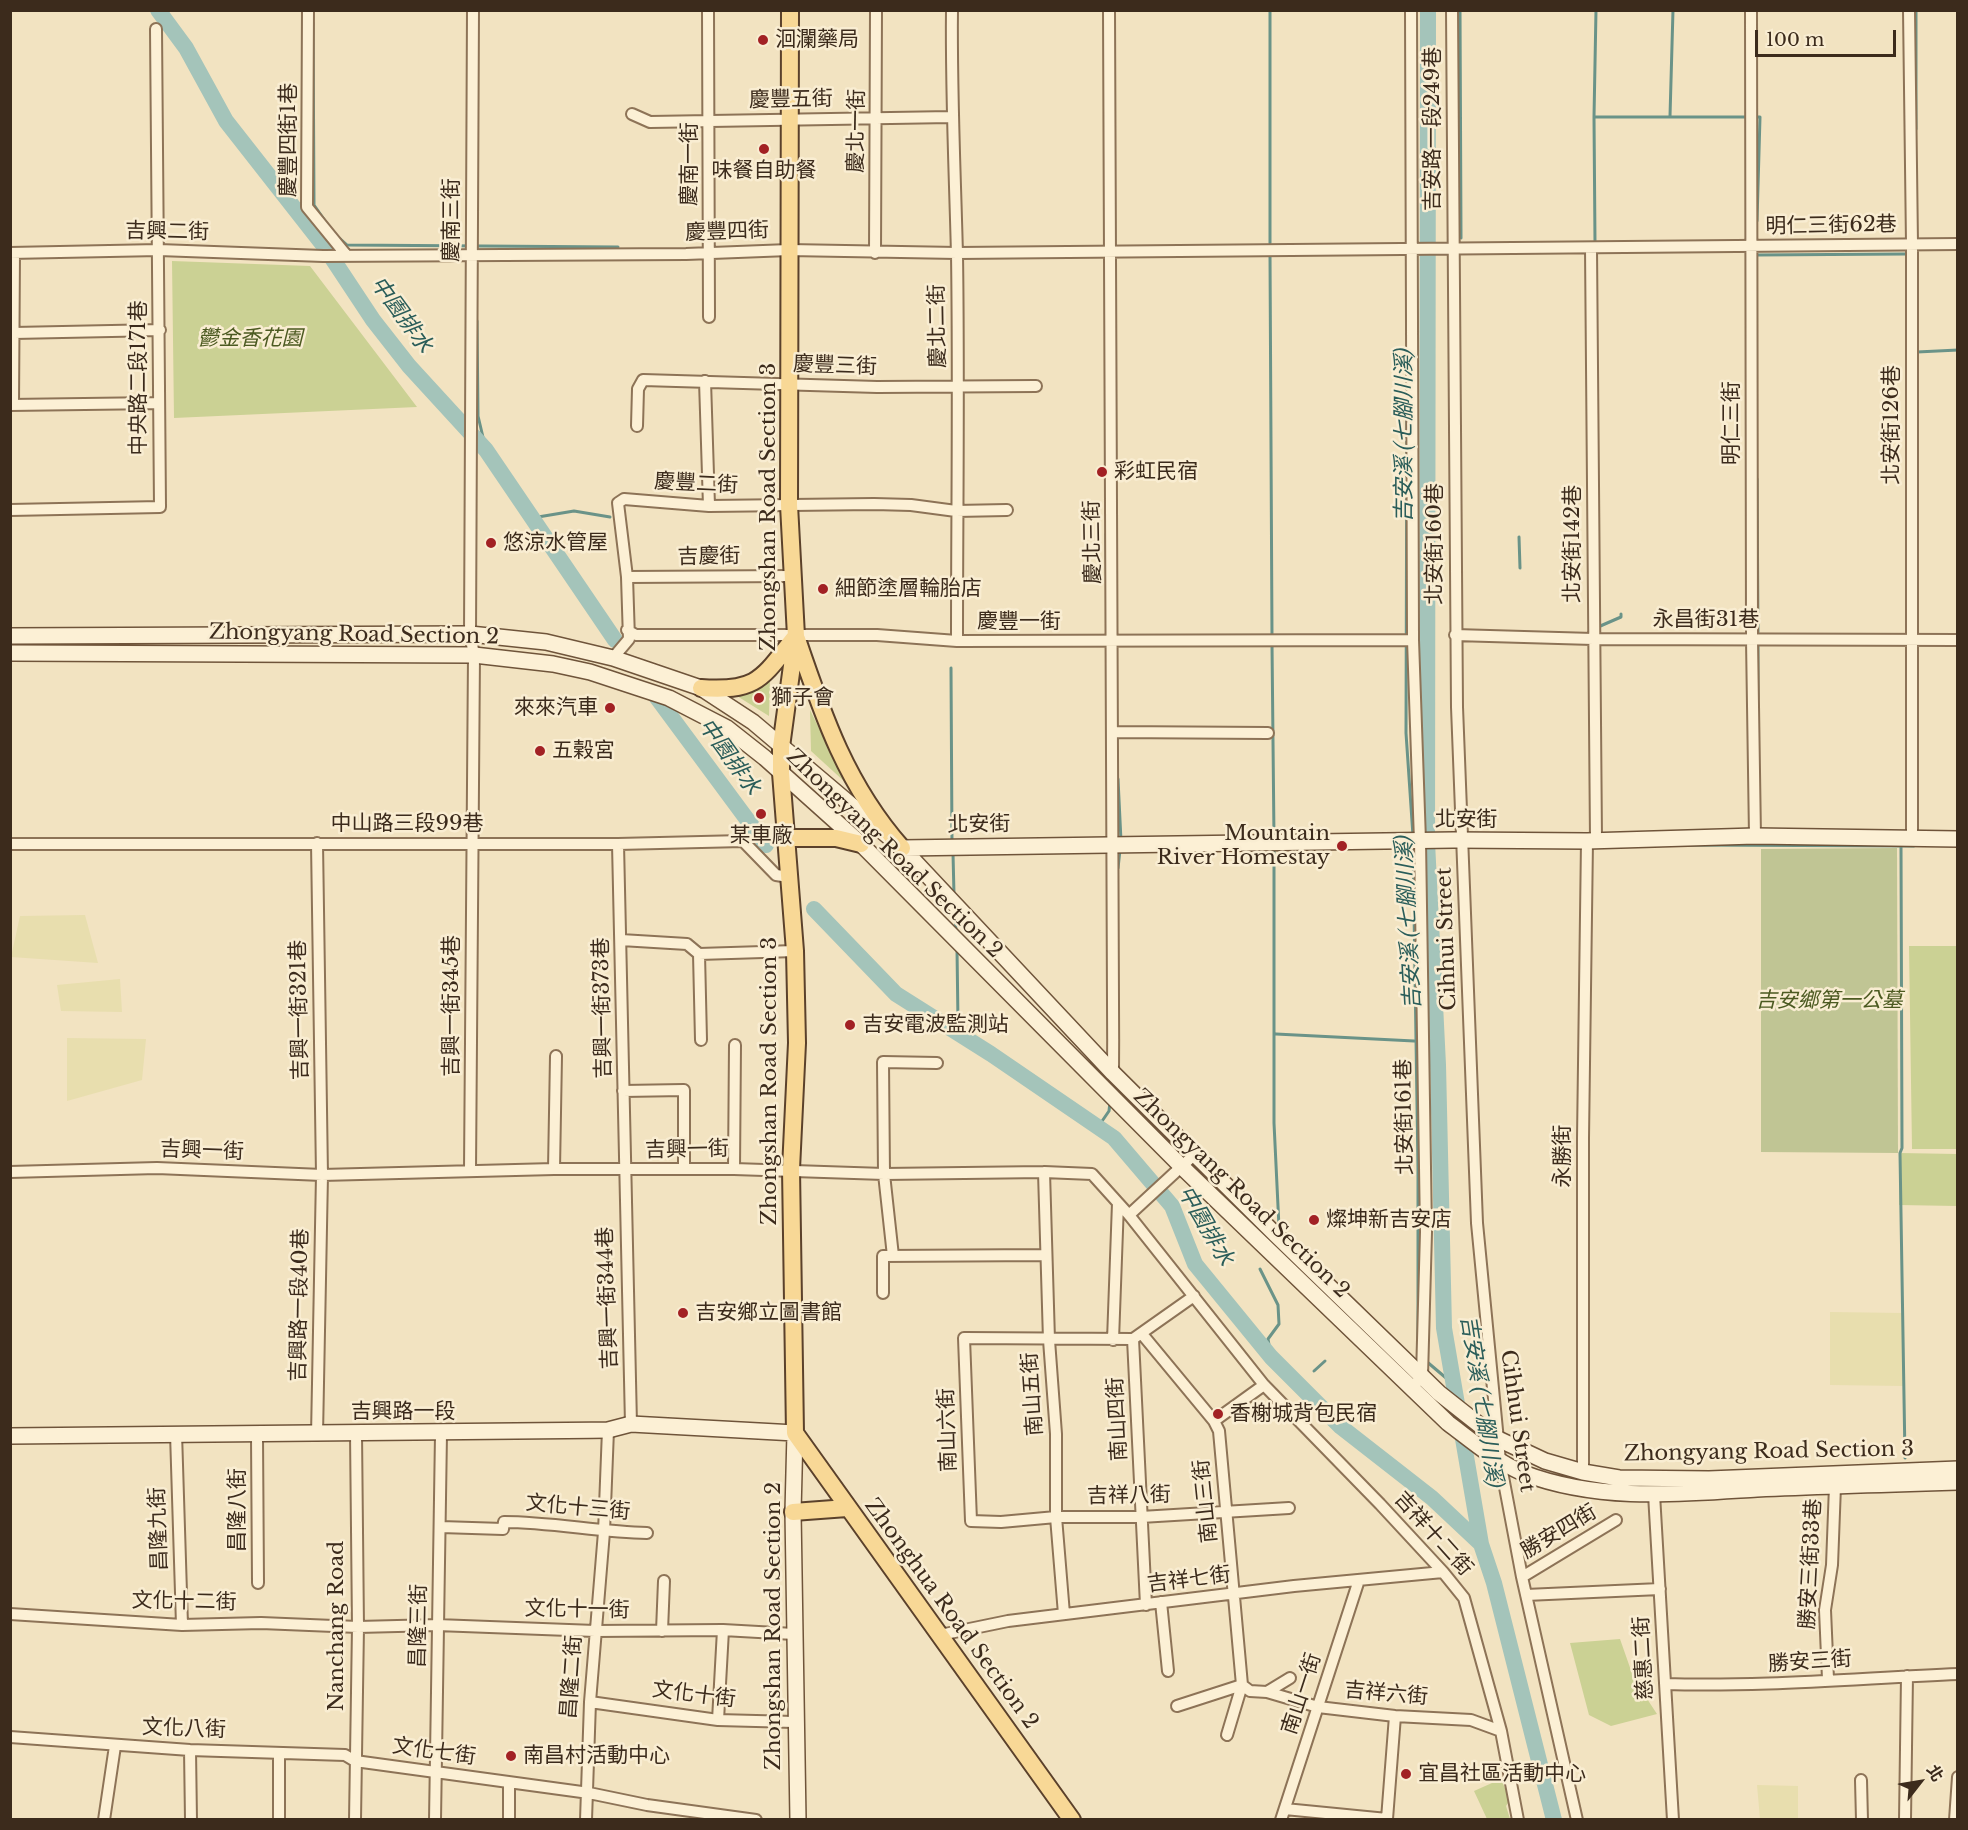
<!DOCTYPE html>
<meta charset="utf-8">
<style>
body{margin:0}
#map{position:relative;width:1968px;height:1830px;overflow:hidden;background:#f2e3c1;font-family:"Libre Baskerville","Noto Sans TC",serif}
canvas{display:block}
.frame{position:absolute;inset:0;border:12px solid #3c2b1c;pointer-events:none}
.north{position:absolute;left:1890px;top:1752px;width:60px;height:60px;-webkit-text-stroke:4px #f9edd2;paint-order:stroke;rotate:59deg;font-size:16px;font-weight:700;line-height:24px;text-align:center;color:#3c2b1c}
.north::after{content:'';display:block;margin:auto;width:21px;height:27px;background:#3c2b1c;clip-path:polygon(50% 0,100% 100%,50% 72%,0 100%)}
.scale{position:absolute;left:1755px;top:30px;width:141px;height:27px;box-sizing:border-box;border:3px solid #3c2b1c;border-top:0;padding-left:8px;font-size:18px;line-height:21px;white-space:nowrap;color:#3c2b1c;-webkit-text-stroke:4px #f9edd2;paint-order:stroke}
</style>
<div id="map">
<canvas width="1968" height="1830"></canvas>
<div class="frame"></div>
<div class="north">北</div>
<div class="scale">100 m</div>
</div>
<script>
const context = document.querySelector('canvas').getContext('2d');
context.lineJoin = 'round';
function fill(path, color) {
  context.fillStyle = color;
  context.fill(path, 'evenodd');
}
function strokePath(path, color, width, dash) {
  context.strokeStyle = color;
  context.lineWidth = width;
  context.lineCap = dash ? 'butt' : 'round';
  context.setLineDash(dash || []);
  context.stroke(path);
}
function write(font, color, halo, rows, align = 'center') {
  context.font = font + ' "Libre Baskerville","Noto Sans TC",serif';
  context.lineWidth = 5;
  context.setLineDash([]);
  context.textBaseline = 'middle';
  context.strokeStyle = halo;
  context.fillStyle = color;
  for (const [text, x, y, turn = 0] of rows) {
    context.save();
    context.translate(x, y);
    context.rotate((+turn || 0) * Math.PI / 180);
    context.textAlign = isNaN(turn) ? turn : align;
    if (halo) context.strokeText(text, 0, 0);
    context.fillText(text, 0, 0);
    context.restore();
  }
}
fill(new Path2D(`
 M 85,915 L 98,963 L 11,957 L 20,916 Z
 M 120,979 L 122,1012 L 61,1011 L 57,985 Z
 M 67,1038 L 146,1039 L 142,1080 L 67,1101 Z
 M 1830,1312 L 1903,1313 L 1903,1386 L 1830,1385 Z
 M 1757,1785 L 1798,1786 L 1798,1819 L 1760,1819 Z`), '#e8deae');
fill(new Path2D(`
 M 172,261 L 310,266 L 417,407 L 174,418 Z
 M 770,678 L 769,716 L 737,696 Z
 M 810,710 L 846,783 L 811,751 Z
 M 1909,946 L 1957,946 L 1957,1149 L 1912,1149 Z
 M 1900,1153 L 1957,1154 L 1957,1206 L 1899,1205 Z
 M 1620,1639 L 1634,1679 L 1657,1714 L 1611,1726 L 1589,1715 L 1570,1643 Z
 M 1501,1779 L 1510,1800 L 1506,1806 L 1510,1819 L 1487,1819 L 1474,1791 Z`), '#cbd194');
fill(new Path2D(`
 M 1897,848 L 1898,1153 L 1761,1152 L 1761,849 Z`), '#c0c594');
strokePath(new Path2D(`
 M 1460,10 L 1461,238
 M 1596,10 L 1594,117 L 1747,117
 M 313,23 L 314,205 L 328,225
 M 1756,36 L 1756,47
 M 1670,116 L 1673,10
 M 1594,117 L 1595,243
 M 1754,117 L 1760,117 L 1757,221
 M 1916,129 L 1916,10
 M 336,235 L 347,245 L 618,247
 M 1270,243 L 1270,10
 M 1270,254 L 1272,637
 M 1916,254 L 1917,312
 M 1756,255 L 1905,254
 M 477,321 L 478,416 L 486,450
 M 1917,348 L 1917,352 L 1958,350
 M 1407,381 L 1406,733 L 1413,836
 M 1757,479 L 1758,632
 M 532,518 L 574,511 L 610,517
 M 1106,534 L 1107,632
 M 1519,537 L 1520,568
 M 1598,627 L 1621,617 L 1621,614
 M 1272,644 L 1274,838
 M 1758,646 L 1758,699
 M 951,668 L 952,844
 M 1118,779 L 1121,841
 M 1686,845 L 1914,846
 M 1413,846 L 1418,1168 L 1418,1346
 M 1901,846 L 1902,1148 L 1900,1153 L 1905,1458
 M 1274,848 L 1274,1123 L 1279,1227
 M 953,853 L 954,895
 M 1118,868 L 1120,850
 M 955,913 L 956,930
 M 952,1029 L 958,1022 L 957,949
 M 1276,1034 L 1414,1041
 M 1098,1127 L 1109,1111 L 1110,1102
 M 1260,1269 L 1278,1305 L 1279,1324 L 1268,1339 L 1271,1357
 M 1426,1361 L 1452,1383
 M 1314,1371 L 1325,1361`), '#6a9388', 3);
strokePath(new Path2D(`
 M 158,10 L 186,48 L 226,121 L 324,246 L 373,320 L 409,366 L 486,450 L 615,640
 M 1428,10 L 1427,842 L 1438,1065 L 1444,1328 L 1481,1544 L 1494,1583 L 1554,1820
 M 655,695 L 766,845
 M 814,909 L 896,994 L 991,1054 L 1114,1138 L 1172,1206 L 1195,1264 L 1271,1357 L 1341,1427 L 1432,1498 L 1481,1544`), '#a4c4ba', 16);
const street = new Path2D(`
 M 308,10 L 307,207 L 347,256
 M 708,10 L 709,317
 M 952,10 C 951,92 955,174 957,255 C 959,384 957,512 957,641
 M 1109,10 C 1109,365 1115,719 1113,1073
 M 1411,10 L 1413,640 L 1420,841 L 1426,1232 L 1422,1376 L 1412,1388
 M 1452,10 L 1457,707 L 1477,1223 L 1500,1461 L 1522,1577 L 1577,1820
 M 1751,10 L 1752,640 L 1755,836
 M 1909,10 L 1912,244 L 1912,840
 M 632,114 L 650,122 L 951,117
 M 1591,248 L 1596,839
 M 10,253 L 159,250 L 323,256 L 686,254 L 789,250 L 957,253 L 1958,244
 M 875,253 L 876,10
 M 14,333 L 160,330
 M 705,381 L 709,506
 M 10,405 L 159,403
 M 13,405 L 14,253
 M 637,426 L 638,389 L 643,380 L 877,387 L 1036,386
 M 10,510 L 160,507 L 156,29
 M 627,577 L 792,576
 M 627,630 L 636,635 L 877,635 L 957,641 L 1413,640
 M 1455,635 L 1593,639 L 1958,640
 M 613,658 L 629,639 L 627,577 L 618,503 L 624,499 L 709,506 L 874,504 L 911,505 L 956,511 L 1007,510
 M 1112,732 L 1268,733
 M 317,843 L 322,1175 L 317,1435
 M 10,844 L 618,844 L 743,841 L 776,875 L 789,877
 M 618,844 L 631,1424
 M 621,940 L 687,944 L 699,954
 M 699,954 L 795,951
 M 699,954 L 701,1040
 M 623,1091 L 684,1090 L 684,1169
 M 554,1169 L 556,1056
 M 734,1169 L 735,1045
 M 470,1170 L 474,655 L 470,634 L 473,10
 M 10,1172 L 157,1168 L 322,1175 L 554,1169 L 734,1169 L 884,1174 L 1044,1172 L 1092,1174 L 1129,1215 L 1264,1385 L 1380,1504 L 1443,1572 L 1464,1598 L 1501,1731 L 1518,1820
 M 1044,1172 L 1049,1340 L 1056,1434 L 1056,1517 L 1064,1614
 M 1129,1215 L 1195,1154
 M 893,1256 L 884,1174 L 883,1062 L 937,1063
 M 883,1293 L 883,1256 L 1046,1255
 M 1194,1296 L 1133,1339 L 964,1338 L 971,1521 L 1001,1522 L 1056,1517 L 1141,1517 L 1289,1508
 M 1142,1334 L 1214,1421 L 1219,1431 L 1242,1685 L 1227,1735
 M 1133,1339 L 1146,1605
 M 1113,1340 L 1118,1203
 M 1214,1421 L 1264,1385
 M 176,1433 L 182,1625
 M 257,1436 L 258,1583
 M 1583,1472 L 1583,1138 L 1587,841
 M 1654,1494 L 1673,1820
 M 441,1527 L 503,1529 L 504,1522 C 551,1522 599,1532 647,1533
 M 1522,1577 L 1616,1520
 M 1526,1595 L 1660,1589
 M 1161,1602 L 1168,1671
 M 10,1614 L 182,1625 L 261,1623 L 358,1627 L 437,1625 L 595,1631 L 723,1630 L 794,1634
 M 662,1631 L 664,1581
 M 940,1635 L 1008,1621 L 1294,1586 L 1443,1572
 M 1828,1679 L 1825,1610 L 1832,1565 L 1835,1486
 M 1665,1684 C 1763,1687 1860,1678 1958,1674
 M 1242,1685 L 1250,1691 L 1267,1692 L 1318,1707 L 1395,1716 L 1471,1720 L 1501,1731
 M 1267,1692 L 1290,1678
 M 590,1702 L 718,1720 L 794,1722
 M 1177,1706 L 1242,1685
 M 718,1720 L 723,1630
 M 10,1737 L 190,1750 L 345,1755 L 355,1761 L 589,1793 L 647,1805 L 756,1820
 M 190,1750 L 191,1820
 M 279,1753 L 279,1820
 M 1861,1780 L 1862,1820
 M 509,1783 L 509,1820
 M 1285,1809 L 1387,1819 L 1395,1716
 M 104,1820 L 115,1746
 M 355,1820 L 358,1627 L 356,1433
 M 435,1820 L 441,1434
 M 586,1820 L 590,1702 L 604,1532 L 608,1430
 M 1281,1820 L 1359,1580
 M 1905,1820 L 1907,1676
 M 1955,1820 L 1958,1777`);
const secondary = new Path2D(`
 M 10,636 L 470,634 L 546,642 L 613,658 L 701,688 L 753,722 L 902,848 L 1113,1073 L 1276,1235 L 1439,1393 L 1496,1438 L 1545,1461 L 1583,1472 L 1619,1478 L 1709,1479 L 1958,1469
 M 10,653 L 474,655 L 553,664 L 590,672 L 669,698 L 727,728 L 765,758 L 861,844 L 1182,1167 L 1448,1423 C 1472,1441 1495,1461 1523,1473 C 1599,1502 1679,1494 1757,1489 C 1824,1486 1891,1484 1958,1482
 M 902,848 L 1454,840 L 1587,841 L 1755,836 L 1958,839
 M 10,1436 C 210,1434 409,1433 608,1430 L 631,1424 L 795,1433 L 793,1512 L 798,1820`);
const primary = new Path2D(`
 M 790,10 L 789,505 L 796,636 L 781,747 L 781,773 L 795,951 L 797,1043 L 791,1169 L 795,1433 L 1072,1820
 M 797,639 C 823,716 847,786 902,848
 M 701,688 C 758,692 762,678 795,637
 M 786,838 L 836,838 L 861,844
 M 793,1512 L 847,1508`);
strokePath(street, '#8d7357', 14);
strokePath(secondary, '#6f543a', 18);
strokePath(primary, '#5b412b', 20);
strokePath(street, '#fcf0d5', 10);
strokePath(secondary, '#fcf0d5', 15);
strokePath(primary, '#f8d896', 16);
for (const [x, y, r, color] of [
 [763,40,6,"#a22124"],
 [764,149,6,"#a22124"],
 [1102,472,6,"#a22124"],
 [491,543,6,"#a22124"],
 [823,589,6,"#a22124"],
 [759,698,6,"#a22124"],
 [610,708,6,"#a22124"],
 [540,751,6,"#a22124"],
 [761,814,6,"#a22124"],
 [1342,846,6,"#a22124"],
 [850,1025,6,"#a22124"],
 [1314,1220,6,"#a22124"],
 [683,1313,6,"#a22124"],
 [1218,1414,6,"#a22124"],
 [511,1756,6,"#a22124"],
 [1406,1774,6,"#a22124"]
]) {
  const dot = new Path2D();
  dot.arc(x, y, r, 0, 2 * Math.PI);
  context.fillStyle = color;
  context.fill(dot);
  strokePath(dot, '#f9edd2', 2);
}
write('21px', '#3c2b1c', '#f9edd2', [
 ["洄瀾藥局",775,40],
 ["味餐自助餐",764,171,"center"],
 ["彩虹民宿",1114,472],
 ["悠涼水管屋",503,543],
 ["細節塗層輪胎店",835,589],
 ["獅子會",771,698],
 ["來來汽車",598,708,"right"],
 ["五榖宮",552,751],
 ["Mountain",1330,834,"right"],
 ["River Homestay",1330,858,"right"],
 ["某車廠",761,836,"center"],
 ["吉安電波監測站",862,1025],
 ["燦坤新吉安店",1326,1220],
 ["吉安鄉立圖書館",695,1313],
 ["香榭城背包民宿",1230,1414],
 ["南昌村活動中心",523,1756],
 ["宜昌社區活動中心",1418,1774]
], 'left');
write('21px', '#3c2b1c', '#f9edd2', [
 ["慶豐五街",791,100,-1],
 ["吉安路一段249巷",1433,129,-90],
 ["慶北一街",857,131,-89],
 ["慶豐四街1巷",289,140,-90],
 ["慶南一街",690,164,-90],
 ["慶南三街",452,220,-90],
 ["明仁三街62巷",1831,226,-1],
 ["吉興二街",167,232,1],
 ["慶豐四街",727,232,-2],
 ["慶北二街",938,326,-91],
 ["慶豐三街",835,366,2],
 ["中央路二段171巷",139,378,-90],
 ["明仁三街",1732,423,-90],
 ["北安街126巷",1892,425,-90],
 ["慶豐二街",696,484,3],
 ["Zhongshan Road Section 3",769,507,-90],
 ["慶北三街",1093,542,-91],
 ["北安街160巷",1435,544,-90],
 ["北安街142巷",1573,544,-90],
 ["吉慶街",709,557,-1],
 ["永昌街31巷",1706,620],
 ["慶豐一街",1019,622],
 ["Zhongyang Road Section 2",354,635,1],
 ["北安街",1466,820],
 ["中山路三段99巷",407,824],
 ["北安街",979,825,-1],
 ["Zhongyang Road Section 2",894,854,44],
 ["Cihhui Street",1447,939,-92],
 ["吉興一街345巷",452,1006,-90],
 ["吉興一街373巷",603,1008,-91],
 ["吉興一街321巷",300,1010,-91],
 ["Zhongshan Road Section 3",770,1081,-90],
 ["北安街161巷",1405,1117,-91],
 ["吉興一街",687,1150,-1],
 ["吉興一街",202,1151,2],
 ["永勝街",1563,1156,-90],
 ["Zhongyang Road Section 2",1241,1194,44],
 ["吉興一街344巷",608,1298,-92],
 ["吉興路一段40巷",300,1305,-89],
 ["南山五街",1033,1394,-94],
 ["吉興路一段",403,1412],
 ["南山四街",1118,1419,-93],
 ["Cihhui Street",1517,1421,82],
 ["南山六街",948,1430,-92],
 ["Zhongyang Road Section 3",1769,1452,-1],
 ["吉祥八街",1129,1496,-1],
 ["南山三街",1206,1501,-96],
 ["文化十三街",578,1508,5],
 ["昌隆八街",238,1510,-90],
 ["昌隆九街",159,1529,-92],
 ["勝安四街",1559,1532,-31],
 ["吉祥十二街",1433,1534,48],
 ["勝安三街33巷",1811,1564,-87],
 ["吉祥七街",1189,1580,-7],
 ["文化十二街",184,1602,1],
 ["文化十一街",577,1610,1],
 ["Zhonghua Road Section 2",951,1614,54],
 ["Nanchang Road",337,1626,-90],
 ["昌隆三街",419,1626,-89],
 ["Zhongshan Road Section 2",774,1626,-90],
 ["慈惠二街",1644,1658,-93],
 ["勝安三街",1810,1662,-4],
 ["昌隆二街",572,1677,-86],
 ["南山一街",1302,1694,-72],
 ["吉祥六街",1386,1694,5],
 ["文化十街",694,1695,7],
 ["文化八街",184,1729,2],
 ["文化七街",434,1752,8]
]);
write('italic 21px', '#4c5a21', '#f9edd2', [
 ["鬱金香花園",250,339],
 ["吉安鄉第一公墓",1829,1001]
]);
write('italic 22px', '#2a5d59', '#f9edd2', [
 ["中園排水",401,315,54],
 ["吉安溪 (七腳川溪)",1405,435,-90],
 ["中園排水",729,757,54],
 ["吉安溪 (七腳川溪)",1409,922,-93],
 ["中園排水",1205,1226,60],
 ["吉安溪 (七腳川溪)",1481,1402,81]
]);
</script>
